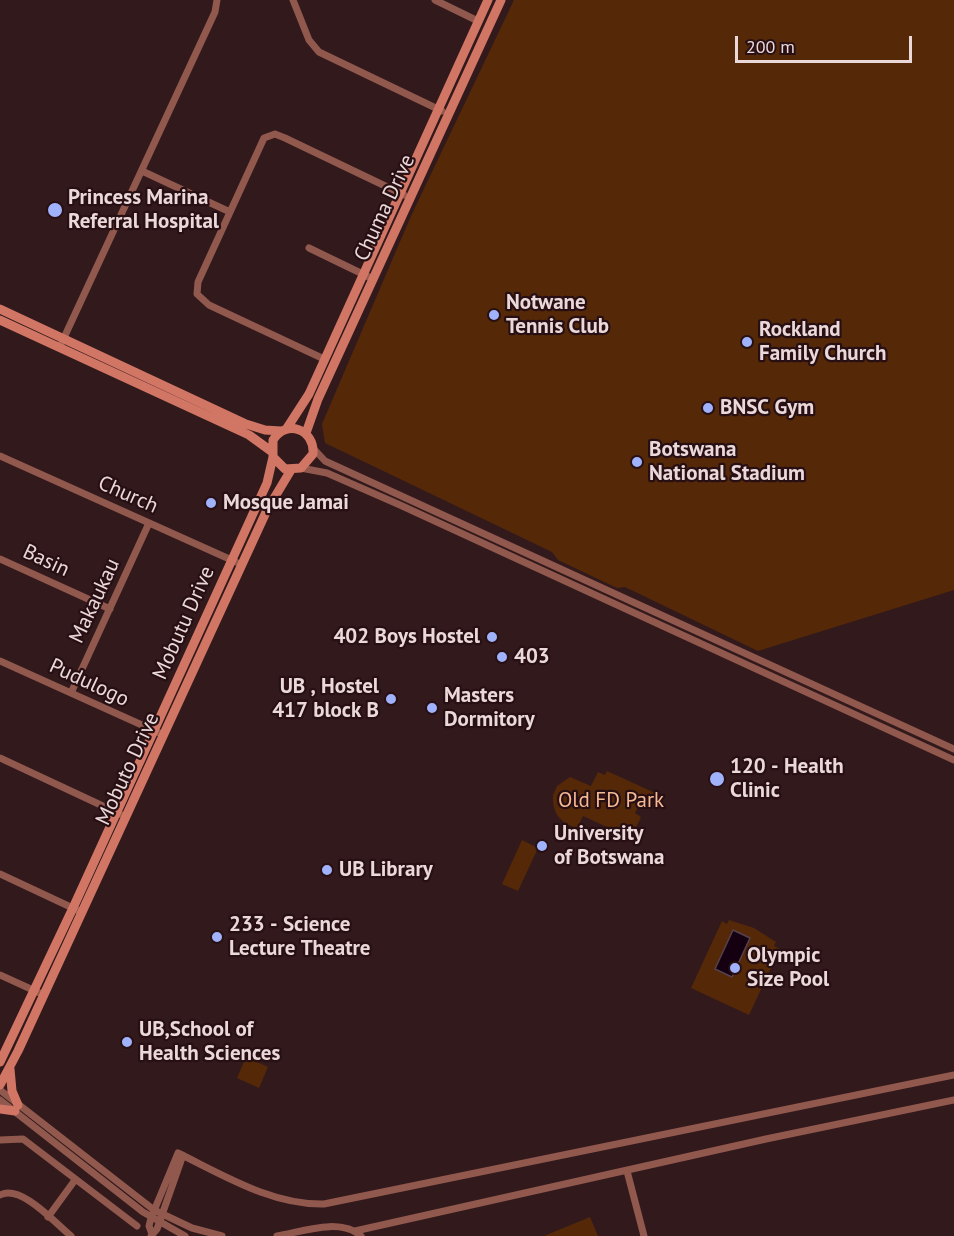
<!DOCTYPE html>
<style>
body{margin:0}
#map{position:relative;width:954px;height:1236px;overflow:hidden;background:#32191c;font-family:"PT Sans",sans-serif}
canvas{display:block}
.scale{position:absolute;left:735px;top:36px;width:177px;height:27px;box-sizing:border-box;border:3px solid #ebd9da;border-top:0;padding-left:8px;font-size:18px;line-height:21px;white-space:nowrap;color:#ebd9da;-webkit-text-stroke:4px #270f13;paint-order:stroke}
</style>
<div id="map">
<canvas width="954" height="1236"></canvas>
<div class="scale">200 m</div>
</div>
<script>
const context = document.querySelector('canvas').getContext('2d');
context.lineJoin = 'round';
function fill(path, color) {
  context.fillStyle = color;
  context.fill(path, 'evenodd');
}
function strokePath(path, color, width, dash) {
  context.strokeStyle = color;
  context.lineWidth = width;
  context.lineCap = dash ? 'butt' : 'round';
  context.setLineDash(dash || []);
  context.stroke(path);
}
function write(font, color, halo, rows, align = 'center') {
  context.font = font + ' "PT Sans",sans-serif';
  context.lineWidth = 4.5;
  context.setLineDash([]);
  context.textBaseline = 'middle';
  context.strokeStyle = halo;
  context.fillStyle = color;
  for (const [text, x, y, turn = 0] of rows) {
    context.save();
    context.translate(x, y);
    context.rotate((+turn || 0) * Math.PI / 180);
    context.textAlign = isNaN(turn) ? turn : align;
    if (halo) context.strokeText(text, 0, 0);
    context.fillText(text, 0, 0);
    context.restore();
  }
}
fill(new Path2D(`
 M 514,0 L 954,0 L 954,590 L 758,651 L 625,587 L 617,588 L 558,560 L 552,552 L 325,443 L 322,424 L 411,216 Z
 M 607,771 L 664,797 L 662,802 L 644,794 L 635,813 L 641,817 L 631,838 L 583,816 L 577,828 C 560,823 552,813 553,795 L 557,786 L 570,777 L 591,786 L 598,772 L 605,775 Z
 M 522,840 L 538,848 L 518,891 L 502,884 Z
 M 729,920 L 754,928 L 776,942 L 774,946 L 780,949 L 749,1015 L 691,988 L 722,921 L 727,924 Z
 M 246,1057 L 268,1067 L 259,1088 L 237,1078 Z
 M 590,1217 L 598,1236 L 544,1236 Z`), '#552908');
const water = new Path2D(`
 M 733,930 L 750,938 L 732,977 L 715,969 Z`);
fill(water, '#150012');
strokePath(water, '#55414e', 1.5);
strokePath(new Path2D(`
 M 293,0 L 309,40 L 319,52 L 442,111
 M 435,0 L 478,21
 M 142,171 L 230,212
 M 309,248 L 373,279
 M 62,342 L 215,12 L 217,0
 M 324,359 L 209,305 L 197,294 L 198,282 L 264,138 L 275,134 L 285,138 L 404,195
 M 313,448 L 325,461 L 954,749
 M 0,456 L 236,562
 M 301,468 L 327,473 L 400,505 L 954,760
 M 0,559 L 110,609
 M 0,661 L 164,735
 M 71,693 L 149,523
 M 0,758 L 120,814
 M 0,874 L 77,910
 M 0,975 L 44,995
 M 0,1090 L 154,1210 L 192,1228 L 222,1236
 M 0,1100 L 143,1212 L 185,1236
 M 0,1140 L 23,1139 L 137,1226
 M 627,1171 L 644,1236
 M 0,1195 C 21,1184 55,1223 71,1236
 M 48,1217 L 75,1180
 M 355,1231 L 766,1139 L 954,1100
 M 152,1234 L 149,1226 L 151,1218 L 178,1153 C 225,1176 272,1205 324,1204 L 954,1075
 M 151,1236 L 157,1229 L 183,1155
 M 277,1236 C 301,1232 340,1217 361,1236`), '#91584d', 7);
strokePath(new Path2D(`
 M 0,309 L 246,424 L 265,430 L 281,431
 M 0,320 L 249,435 L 271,451
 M 287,428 L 309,394 L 488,0
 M 306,433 L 318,399 L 501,0
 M 0,1062 L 73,908 L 267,483 L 273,457 L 273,440 C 286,419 315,429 313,454 L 301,468 L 285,469 L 273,457
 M 10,1069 L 12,1091 L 18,1105
 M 0,1085 L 18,1051 L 267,510 L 291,470
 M 0,1109 L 15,1111`), '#d17664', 9);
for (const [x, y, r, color] of [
 [55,210,8,"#a1b2fd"],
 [494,315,6,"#a1b2fd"],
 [747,342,6,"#a1b2fd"],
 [708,408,6,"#a1b2fd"],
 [637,462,6,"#a1b2fd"],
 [211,503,6,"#a1b2fd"],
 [492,637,6,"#a1b2fd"],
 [502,657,6,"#a1b2fd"],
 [391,699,6,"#a1b2fd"],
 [432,708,6,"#a1b2fd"],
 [717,779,8,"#a1b2fd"],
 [542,846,6,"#a1b2fd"],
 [327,870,6,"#a1b2fd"],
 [217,937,6,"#a1b2fd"],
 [735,968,6,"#a1b2fd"],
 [127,1042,6,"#a1b2fd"]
]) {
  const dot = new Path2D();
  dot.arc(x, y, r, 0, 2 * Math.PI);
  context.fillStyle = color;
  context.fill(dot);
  strokePath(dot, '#270f13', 2);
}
write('bold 21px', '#ebd9da', '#270f13', [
 ["Princess Marina",68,198],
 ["Referral Hospital",68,222],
 ["Notwane",506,303],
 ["Tennis Club",506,327],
 ["Rockland",759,330],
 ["Family Church",759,354],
 ["BNSC Gym",720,408],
 ["Botswana",649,450],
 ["National Stadium",649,474],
 ["Mosque Jamai",223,503],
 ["402 Boys Hostel",480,637,"right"],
 ["403",514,657],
 ["UB , Hostel",379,687,"right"],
 ["417 block B",379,711,"right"],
 ["Masters",444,696],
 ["Dormitory",444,720],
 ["120 - Health",730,767],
 ["Clinic",730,791],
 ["University",554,834],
 ["of Botswana",554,858],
 ["UB Library",339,870],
 ["233 - Science",229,925],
 ["Lecture Theatre",229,949],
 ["Olympic",747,956],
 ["Size Pool",747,980],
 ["UB,School of",139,1030],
 ["Health Sciences",139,1054]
], 'left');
write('21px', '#ebd9da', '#270f13', [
 ["Chuma Drive",385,208,-65],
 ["Church",128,495,24],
 ["Basin",46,561,25],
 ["Makaukau",95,601,-65],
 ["Mobutu Drive",184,623,-66],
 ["Pudulogo",89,683,25],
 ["Mobuto Drive",128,769,-65]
]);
write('21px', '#f5b994', '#270f13', [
 ["Old FD Park",611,801]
]);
</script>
